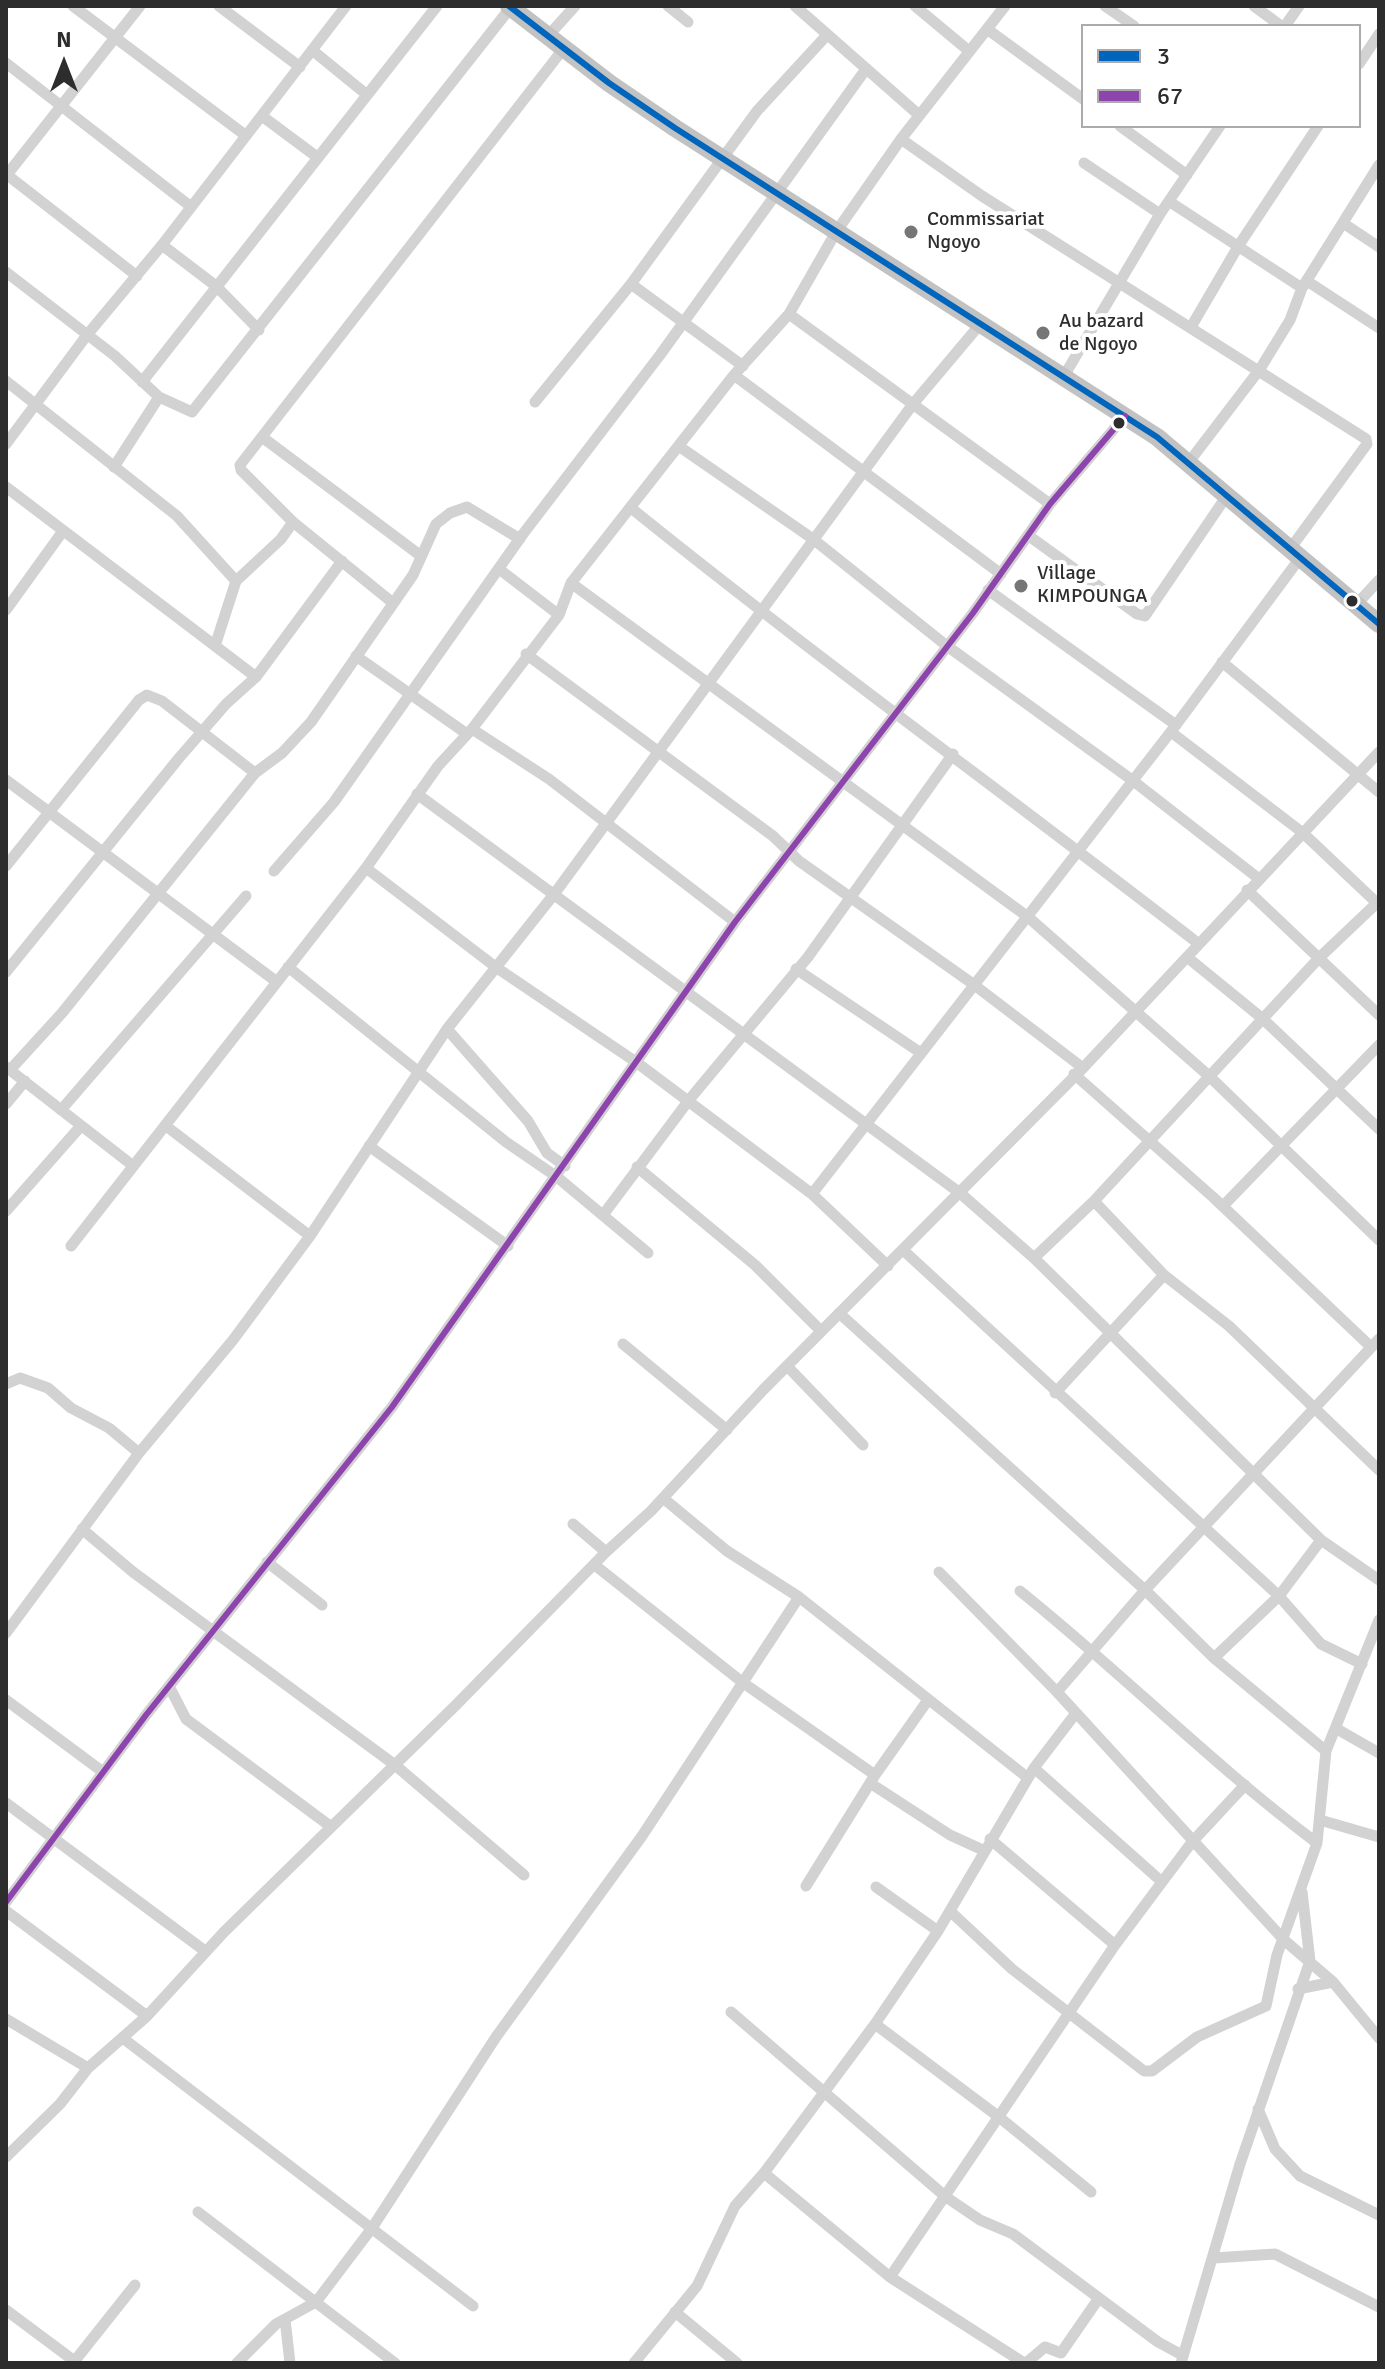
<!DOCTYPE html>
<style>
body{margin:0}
#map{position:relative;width:1385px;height:2369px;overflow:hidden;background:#fff;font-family:Signika,sans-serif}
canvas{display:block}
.frame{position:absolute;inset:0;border:8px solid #2d2d2d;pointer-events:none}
.legend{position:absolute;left:1081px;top:24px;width:280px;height:104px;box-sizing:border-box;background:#fff;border:2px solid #ababab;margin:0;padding:10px 14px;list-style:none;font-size:24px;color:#2d2d2d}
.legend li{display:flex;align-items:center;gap:16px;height:40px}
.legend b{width:40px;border:2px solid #ababab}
.north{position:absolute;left:24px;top:24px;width:80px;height:80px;-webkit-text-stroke:6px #fff;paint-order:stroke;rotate:0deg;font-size:22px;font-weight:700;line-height:32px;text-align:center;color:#2d2d2d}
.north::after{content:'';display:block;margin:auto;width:28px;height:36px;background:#2d2d2d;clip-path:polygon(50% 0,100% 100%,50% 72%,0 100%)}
</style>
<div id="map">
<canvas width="1385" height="2369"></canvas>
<div class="frame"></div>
<ul class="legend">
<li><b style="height:10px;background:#0065bd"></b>3</li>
<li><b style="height:10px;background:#8e44ad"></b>67</li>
</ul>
<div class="north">N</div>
</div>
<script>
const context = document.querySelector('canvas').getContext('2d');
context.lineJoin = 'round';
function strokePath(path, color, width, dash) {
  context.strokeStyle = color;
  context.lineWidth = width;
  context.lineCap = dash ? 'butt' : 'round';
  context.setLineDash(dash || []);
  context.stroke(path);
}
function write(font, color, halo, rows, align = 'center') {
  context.font = font + ' Signika,sans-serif';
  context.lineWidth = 8;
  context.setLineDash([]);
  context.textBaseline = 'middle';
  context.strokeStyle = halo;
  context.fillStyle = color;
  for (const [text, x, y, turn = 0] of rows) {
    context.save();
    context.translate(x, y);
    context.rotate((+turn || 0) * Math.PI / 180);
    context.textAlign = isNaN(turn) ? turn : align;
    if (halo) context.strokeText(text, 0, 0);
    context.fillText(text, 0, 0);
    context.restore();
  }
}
strokePath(new Path2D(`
 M 73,6 L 245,135
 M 219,6 L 300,67
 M 668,6 L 688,22
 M 795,6 L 919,115
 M 915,6 L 969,51
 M 1105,6 L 1134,26
 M 1254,6 L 1281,26
 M 1285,26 L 1299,6
 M 987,29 L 1083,99
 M 548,36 L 575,6
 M 312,50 L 366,94
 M 6,63 L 190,206
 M 1359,64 L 1379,34
 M 262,116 L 317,157
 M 1120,126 L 1187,175
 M 901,139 L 982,196 L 1366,439 L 1367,444 L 1290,549
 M 1084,163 L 1160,214
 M 6,174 L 137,276
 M 6,176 L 140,6
 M 1170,202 L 1302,288
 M 1343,223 L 1379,247
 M 162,245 L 216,286 L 259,330
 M 6,272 L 115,356 L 159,397 L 192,412 L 511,7
 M 1307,281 L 1379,328
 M 631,284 L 743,366
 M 789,314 L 1050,504
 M 1191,327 L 1239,245 L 1318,126
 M 734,375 L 1001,574
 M 1064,376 L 1160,214 L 1220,126
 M 6,381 L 177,516 L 236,581
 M 142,382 L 437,6
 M 535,402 L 631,284 L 757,111 L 827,35
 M 262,437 L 421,556
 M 6,444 L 87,335 L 162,245 L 346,6
 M 680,447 L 813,539 L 947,646 L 1132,780 L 1258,878
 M 1189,462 L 1260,369 L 1290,320 L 1302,288 L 1379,165
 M 114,467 L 159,397
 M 6,487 L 256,677
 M 631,508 C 817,658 1011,798 1199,944
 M 1029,536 L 1137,614 L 1145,616 L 1228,494
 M 499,569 L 559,615
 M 571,583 L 1028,917 L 1209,1076 L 1379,1240
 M 988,590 L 1176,725
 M 393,603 L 293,522 L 241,470 L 240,465 L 564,48
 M 1357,604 L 1379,580
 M 6,610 L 63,531
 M 215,646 L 236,581 L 281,539 L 293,522
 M 526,654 L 773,836 L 799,861 L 973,984 L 1083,1068
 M 356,656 L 467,734
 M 1222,662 L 1379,792
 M 472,729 L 549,779 L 735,922
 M 1171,732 L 1303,833 L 1379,905
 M 6,780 L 277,982
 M 417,794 L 960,1193 L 1034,1258 L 1321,1540 L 1379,1580
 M 6,866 L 139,700 L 147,695 L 162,701 L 255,773
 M 366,868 L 497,968 L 636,1062 L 812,1194 L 888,1266
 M 274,871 L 334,802 L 523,534 L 660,355 L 866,69
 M 1247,890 L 1379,1015
 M 1187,957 L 1263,1019 L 1379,1129
 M 288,967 L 506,1142 L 557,1177 L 648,1253
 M 796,969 L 921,1053
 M 6,972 L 179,758 L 226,704 L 256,677 L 342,561
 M 447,1029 L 528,1121 L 547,1153 L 565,1166
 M 6,1067 L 132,1165
 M 10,1070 L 62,1013 L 255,773 L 282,753 L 311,722 L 413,575 L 436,524 L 450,513 L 467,507 L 520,539
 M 1074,1074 L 1214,1198 L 1371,1347
 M 6,1104 L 25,1081
 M 61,1110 L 246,896
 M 166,1126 L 310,1236
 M 369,1146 L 508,1246
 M 637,1167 L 755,1265 L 821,1331
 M 812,1194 L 1176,725 L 1300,558
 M 1094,1201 L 1164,1275 L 1229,1326 L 1379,1470
 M 1223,1206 L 1379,1045
 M 6,1211 L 80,1127
 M 603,1215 L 689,1100 L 808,957 L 953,754
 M 71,1246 L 366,868 L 438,766 L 472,729 L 559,615 L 571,583 L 734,375 L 789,314 L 836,232 L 901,139 L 1005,6
 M 903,1250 L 1279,1596 L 1321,1644 L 1362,1664
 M 1034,1258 L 1094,1201 L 1319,958 L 1379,901
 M 839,1313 L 1145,1590 L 1214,1658 L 1326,1751
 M 623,1344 L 727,1430
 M 787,1366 L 863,1445
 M 6,1384 L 20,1378 L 48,1388 L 71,1408 L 109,1428 L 139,1453
 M 1055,1393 L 1164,1275
 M 663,1498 L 727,1551 L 799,1597 L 1028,1778
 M 573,1524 L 606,1552
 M 82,1529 L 133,1572 L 395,1765 L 524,1875
 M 267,1562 L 322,1605
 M 596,1566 L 742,1682 L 875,1775
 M 939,1572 L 1057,1692 L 1284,1940 L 1333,1982 L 1379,2038
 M 1020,1591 C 1121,1672 1214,1766 1317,1843
 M 6,1633 L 139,1453 L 233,1340 L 310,1236 L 447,1029 L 555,893 L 913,404 L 982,322
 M 1214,1658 L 1279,1596 L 1321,1540
 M 170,1688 L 186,1719 L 330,1826
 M 1057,1692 L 1145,1590 L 1379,1339
 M 6,1700 L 103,1772
 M 1337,1729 L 1379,1753
 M 1034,1768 L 1162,1882
 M 870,1783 L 950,1835 L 985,1851
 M 6,1803 L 205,1951
 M 1320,1820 L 1379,1837
 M 990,1839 L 1115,1945
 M 806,1886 L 875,1775 L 928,1700
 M 876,1887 L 938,1931
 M 6,1902 L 146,1715 L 392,1407 L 735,922 L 973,613 L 1050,504 L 1125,416
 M 6,1911 L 147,2016
 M 950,1911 L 1012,1969 L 1144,2071 L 1152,2071 L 1197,2037 L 1266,2006 L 1277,1955 L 1317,1843 L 1326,1751 L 1379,1620
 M 1298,1989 L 1333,1982
 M 731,2012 L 946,2197 L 980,2220 L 1013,2234 L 1158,2342 L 1182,2355
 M 6,2019 L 88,2068
 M 875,2024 L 999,2117 L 1091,2192
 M 124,2039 L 473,2306
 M 1258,2109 L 1275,2149 L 1300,2176 L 1379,2215
 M 6,2157 L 60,2104 L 88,2068 L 147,2016 L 224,1932 L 456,1705 L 606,1552 L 651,1511 L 764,1389 L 1083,1068 L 1379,752
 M 764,2173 L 890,2277 L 1024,2363
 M 198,2212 L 395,2363
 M 1214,2258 L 1275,2254 L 1379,2307
 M 890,2277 L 1115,1945 L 1192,1842 L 1245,1785
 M 6,2310 L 77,2363
 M 675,2312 L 737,2363
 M 285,2319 L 290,2363
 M 73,2363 L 135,2285
 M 237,2363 L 276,2324 L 316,2302 L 372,2228 L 496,2037 L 642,1836 L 799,1597
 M 634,2363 L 697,2286 L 735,2206 L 764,2173 L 875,2024 L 938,1931 L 1034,1768 L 1076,1713
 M 1026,2363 L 1045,2347 L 1061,2353 L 1099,2298
 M 1181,2363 L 1240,2164 L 1310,1961 L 1302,1892`), '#d2d2d2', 11);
strokePath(new Path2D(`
 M 509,6 L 609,83 L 675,128 L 1157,437 L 1379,624`), '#c2c2c2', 18);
strokePath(new Path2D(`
 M 509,6 L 609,83 L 675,128 L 1157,437 L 1379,624`), '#0065bd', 6);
strokePath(new Path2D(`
 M 6,1902 L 146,1715 L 392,1407 L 735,922 L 973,613 L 1050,504 L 1125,416`), '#8e44ad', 6);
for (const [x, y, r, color] of [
 [911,232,8,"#767676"],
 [1043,333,8,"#767676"],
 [1119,423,7,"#2d2d2d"],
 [1021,586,8,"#767676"],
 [1352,601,7,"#2d2d2d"]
]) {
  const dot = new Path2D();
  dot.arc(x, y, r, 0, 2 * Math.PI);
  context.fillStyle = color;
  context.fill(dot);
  strokePath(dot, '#fff', 3);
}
write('20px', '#2d2d2d', '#fff', [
 ["Commissariat",927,220],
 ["Ngoyo",927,243],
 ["Au bazard",1059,322],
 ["de Ngoyo",1059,345],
 ["Village",1037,574],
 ["KIMPOUNGA",1037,597]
], 'left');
</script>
